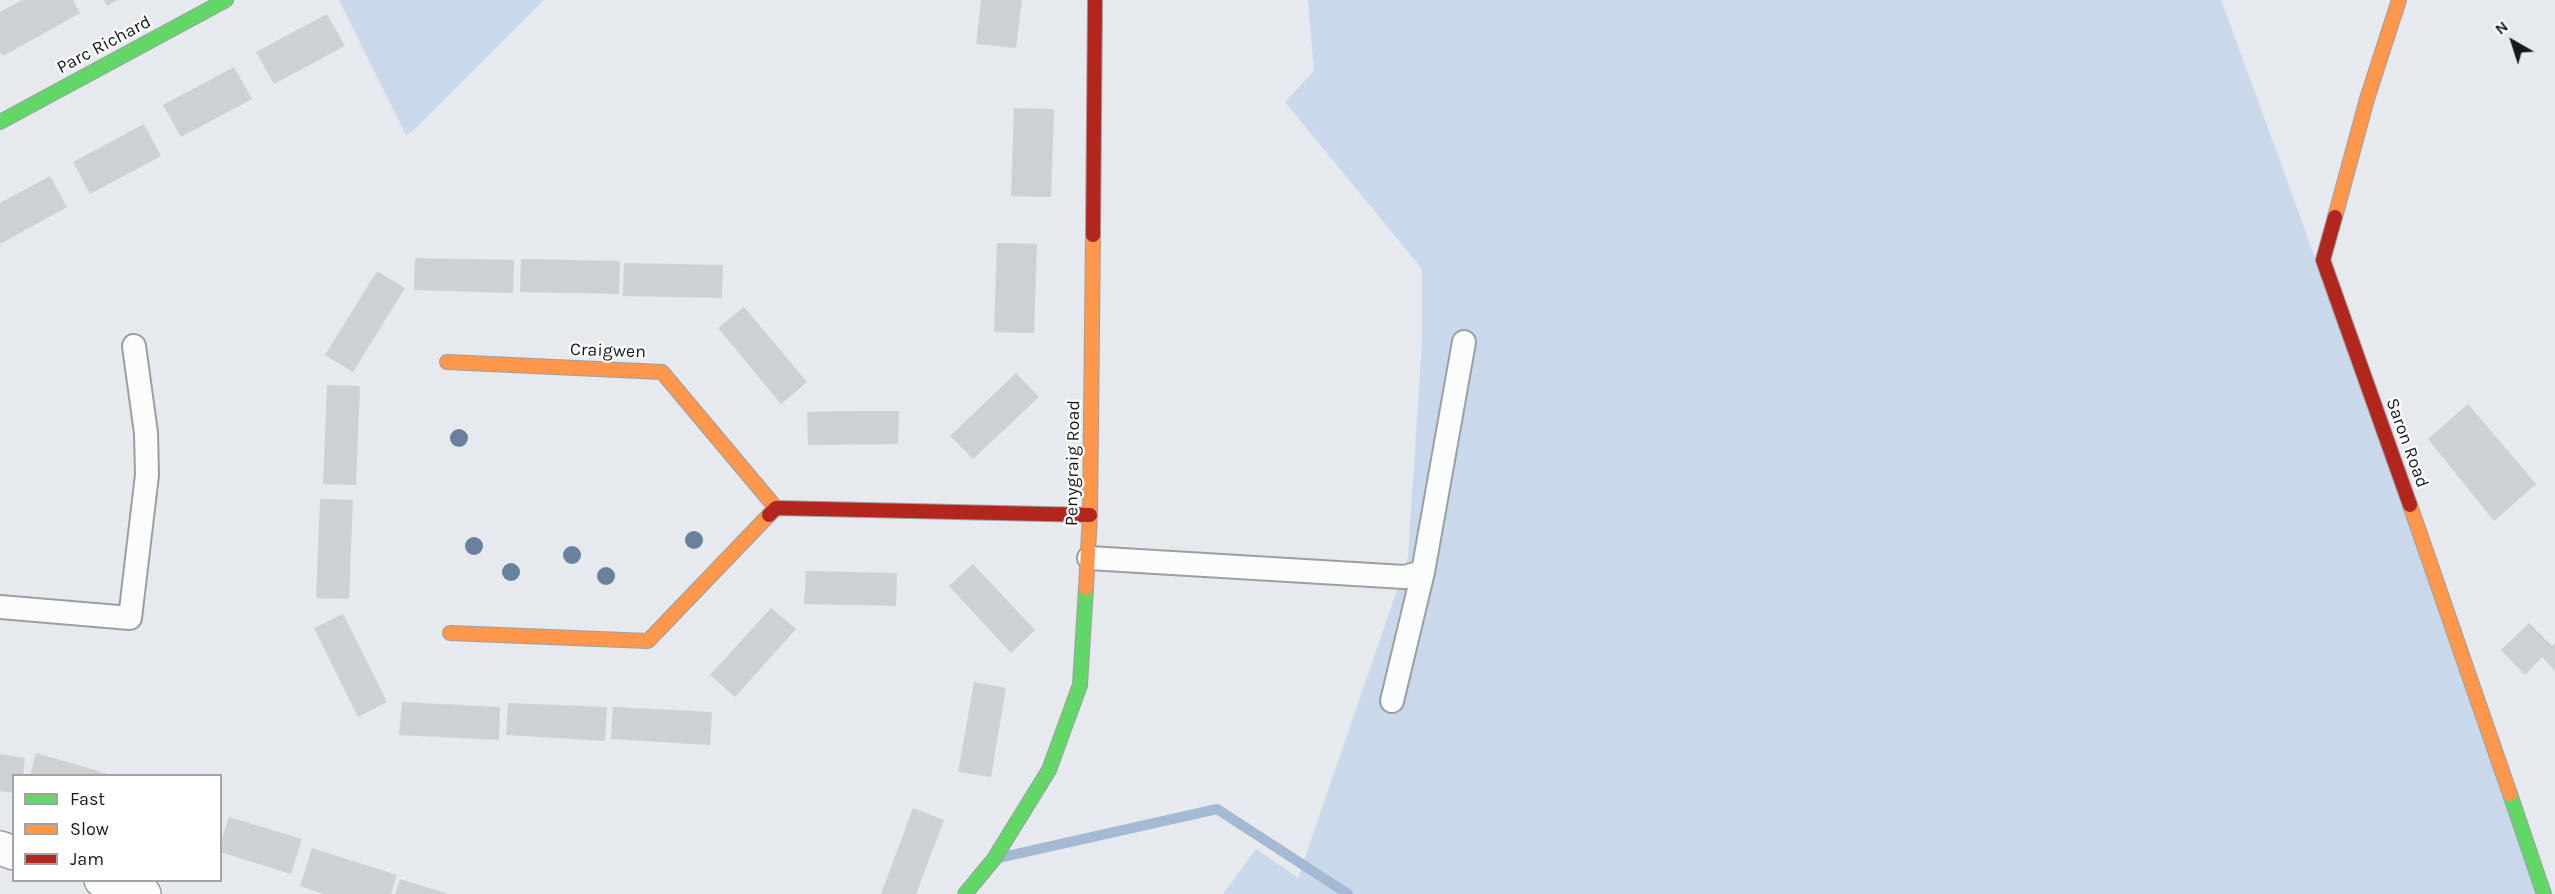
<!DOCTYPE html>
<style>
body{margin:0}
#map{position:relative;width:2555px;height:894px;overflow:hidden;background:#e6e9ed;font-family:Karla,sans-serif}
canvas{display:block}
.legend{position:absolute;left:12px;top:774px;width:210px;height:108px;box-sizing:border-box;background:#fff;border:2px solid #a2a3a3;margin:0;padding:8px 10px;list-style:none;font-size:18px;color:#16181a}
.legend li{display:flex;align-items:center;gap:12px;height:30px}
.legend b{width:30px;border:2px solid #a2a3a3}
.north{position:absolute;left:2483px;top:12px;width:60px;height:60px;-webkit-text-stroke:4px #fff;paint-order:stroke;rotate:321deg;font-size:16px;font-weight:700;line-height:24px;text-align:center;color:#16181a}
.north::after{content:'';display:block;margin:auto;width:21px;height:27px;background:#16181a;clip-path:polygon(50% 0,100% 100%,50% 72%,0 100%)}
</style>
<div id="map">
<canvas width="2555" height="894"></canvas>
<ul class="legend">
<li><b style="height:8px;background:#63d668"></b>Fast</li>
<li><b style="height:8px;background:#ff974d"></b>Slow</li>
<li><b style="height:8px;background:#b3261e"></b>Jam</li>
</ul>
<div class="north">N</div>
</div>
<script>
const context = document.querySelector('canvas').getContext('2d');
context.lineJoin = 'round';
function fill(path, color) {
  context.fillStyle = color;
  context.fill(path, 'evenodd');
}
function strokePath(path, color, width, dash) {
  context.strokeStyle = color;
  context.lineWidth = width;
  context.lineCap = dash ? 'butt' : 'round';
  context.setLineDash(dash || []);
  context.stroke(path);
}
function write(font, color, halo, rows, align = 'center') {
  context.font = font + ' Karla,sans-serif';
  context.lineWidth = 4.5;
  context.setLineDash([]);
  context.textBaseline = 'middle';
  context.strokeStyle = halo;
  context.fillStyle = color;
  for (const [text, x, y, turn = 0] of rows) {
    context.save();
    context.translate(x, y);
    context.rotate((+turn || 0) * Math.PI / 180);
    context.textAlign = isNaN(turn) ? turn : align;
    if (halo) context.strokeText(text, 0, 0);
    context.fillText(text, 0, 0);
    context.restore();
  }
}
fill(new Path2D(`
 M 339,0 L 544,0 L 416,128 L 406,135 Z
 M 1308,0 L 2221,0 L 2287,180 L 2542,894 L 1223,894 L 1256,849 L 1298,878 L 1408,558 L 1422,342 L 1422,269 L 1285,102 L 1314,71 Z`), '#c9d8eb');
strokePath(new Path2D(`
 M 1003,857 L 1217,809 L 1348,894`), '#a4b9d4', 10);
fill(new Path2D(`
 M 22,0 L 73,0 L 80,13 L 3,56 L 0,52 L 0,12 Z
 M 104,0 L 118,0 L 107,6 Z
 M 981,0 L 1022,0 L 1016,48 L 976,44 Z
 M 327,14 L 345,46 L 274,84 L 256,52 Z
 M 234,67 L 252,99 L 181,137 L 163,105 Z
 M 1014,108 L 1054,109 L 1051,197 L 1011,196 Z
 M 144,124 L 161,156 L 90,194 L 73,162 Z
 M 50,176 L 67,207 L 0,244 L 0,203 Z
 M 997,243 L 1037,244 L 1034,333 L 994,332 Z
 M 415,258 L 514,260 L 513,293 L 414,290 Z
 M 521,259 L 620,261 L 619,294 L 520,292 Z
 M 624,263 L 723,265 L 722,298 L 623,296 Z
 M 377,271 L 405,288 L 353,372 L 325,355 Z
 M 744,307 L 807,382 L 781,404 L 718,328 Z
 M 1016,373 L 1039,397 L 973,459 L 950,436 Z
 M 327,385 L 360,386 L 356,485 L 323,484 Z
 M 2468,404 L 2536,484 L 2494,521 L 2428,439 Z
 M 853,411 L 899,411 L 898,444 L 808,445 L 807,412 Z
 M 320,499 L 353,500 L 349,599 L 316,598 Z
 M 973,564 L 1035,630 L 1011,653 L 949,586 Z
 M 806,571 L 897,573 L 896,606 L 804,604 Z
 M 771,608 L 796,629 L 735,697 L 710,675 Z
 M 343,614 L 387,702 L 358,717 L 314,628 Z
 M 2529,623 L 2552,646 L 2555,643 L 2555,671 L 2542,657 L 2525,675 L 2501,650 Z
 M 974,682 L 1006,688 L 991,777 L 958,772 Z
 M 402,702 L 500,707 L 499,740 L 399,735 Z
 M 508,703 L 607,707 L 605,741 L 506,735 Z
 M 613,707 L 712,712 L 710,745 L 611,739 Z
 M 36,753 L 112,775 L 112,776 L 30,776 Z
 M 0,754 L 25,758 L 23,776 L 14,776 L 14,793 L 0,791 Z
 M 913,808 L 944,820 L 916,894 L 881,894 Z
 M 229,817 L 302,839 L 291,874 L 220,852 L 220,844 Z
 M 312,848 L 397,875 L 391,894 L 324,894 L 300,886 Z
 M 400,879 L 442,892 L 447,894 L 395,894 Z`), '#ced1d4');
const lane = new Path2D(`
 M 1089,558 L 1404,577 L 1423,572 L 1464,342
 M 0,607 L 130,618 L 147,475 L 146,433 L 134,346
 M 1392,701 L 1423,572`);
const street = new Path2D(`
 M 0,848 L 14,853
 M 101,880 L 144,894`);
const fast = new Path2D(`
 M 0,122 L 226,0
 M 2510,794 L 2544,894
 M 965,894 L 994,859 L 1049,770 L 1080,685 L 1086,588`);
const slow = new Path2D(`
 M 2335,217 L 2367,99 L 2399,0
 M 447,362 L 662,372 L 776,508
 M 2410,505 L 2510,794
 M 1086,588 L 1090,515 L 1093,235
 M 450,633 L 648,641 L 769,515`);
const jam = new Path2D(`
 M 2335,217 L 2323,260 L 2410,505
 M 1093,235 L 1095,0
 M 769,515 L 776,508 L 1090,515`);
strokePath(lane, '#9c9ea1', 26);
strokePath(street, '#9c9ea1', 36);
strokePath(fast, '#9c9ea1', 16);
strokePath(slow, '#9c9ea1', 16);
strokePath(jam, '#9c9ea1', 16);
strokePath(lane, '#fbfcfc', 22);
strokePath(street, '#fbfcfc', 33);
strokePath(fast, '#63d668', 14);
strokePath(slow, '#ff974d', 14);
strokePath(jam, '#b3261e', 14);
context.fillStyle = '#69819c';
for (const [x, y] of [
 [459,438],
 [694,540],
 [474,546],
 [572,555],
 [511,572],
 [606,576]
]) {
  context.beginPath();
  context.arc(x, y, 9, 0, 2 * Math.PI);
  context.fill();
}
write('18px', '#16181a', '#fff', [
 ["Parc Richard",104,45,-28],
 ["Craigwen",608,351,2],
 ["Saron Road",2407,443,70],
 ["Penygraig Road",1073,463,-89]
]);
</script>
